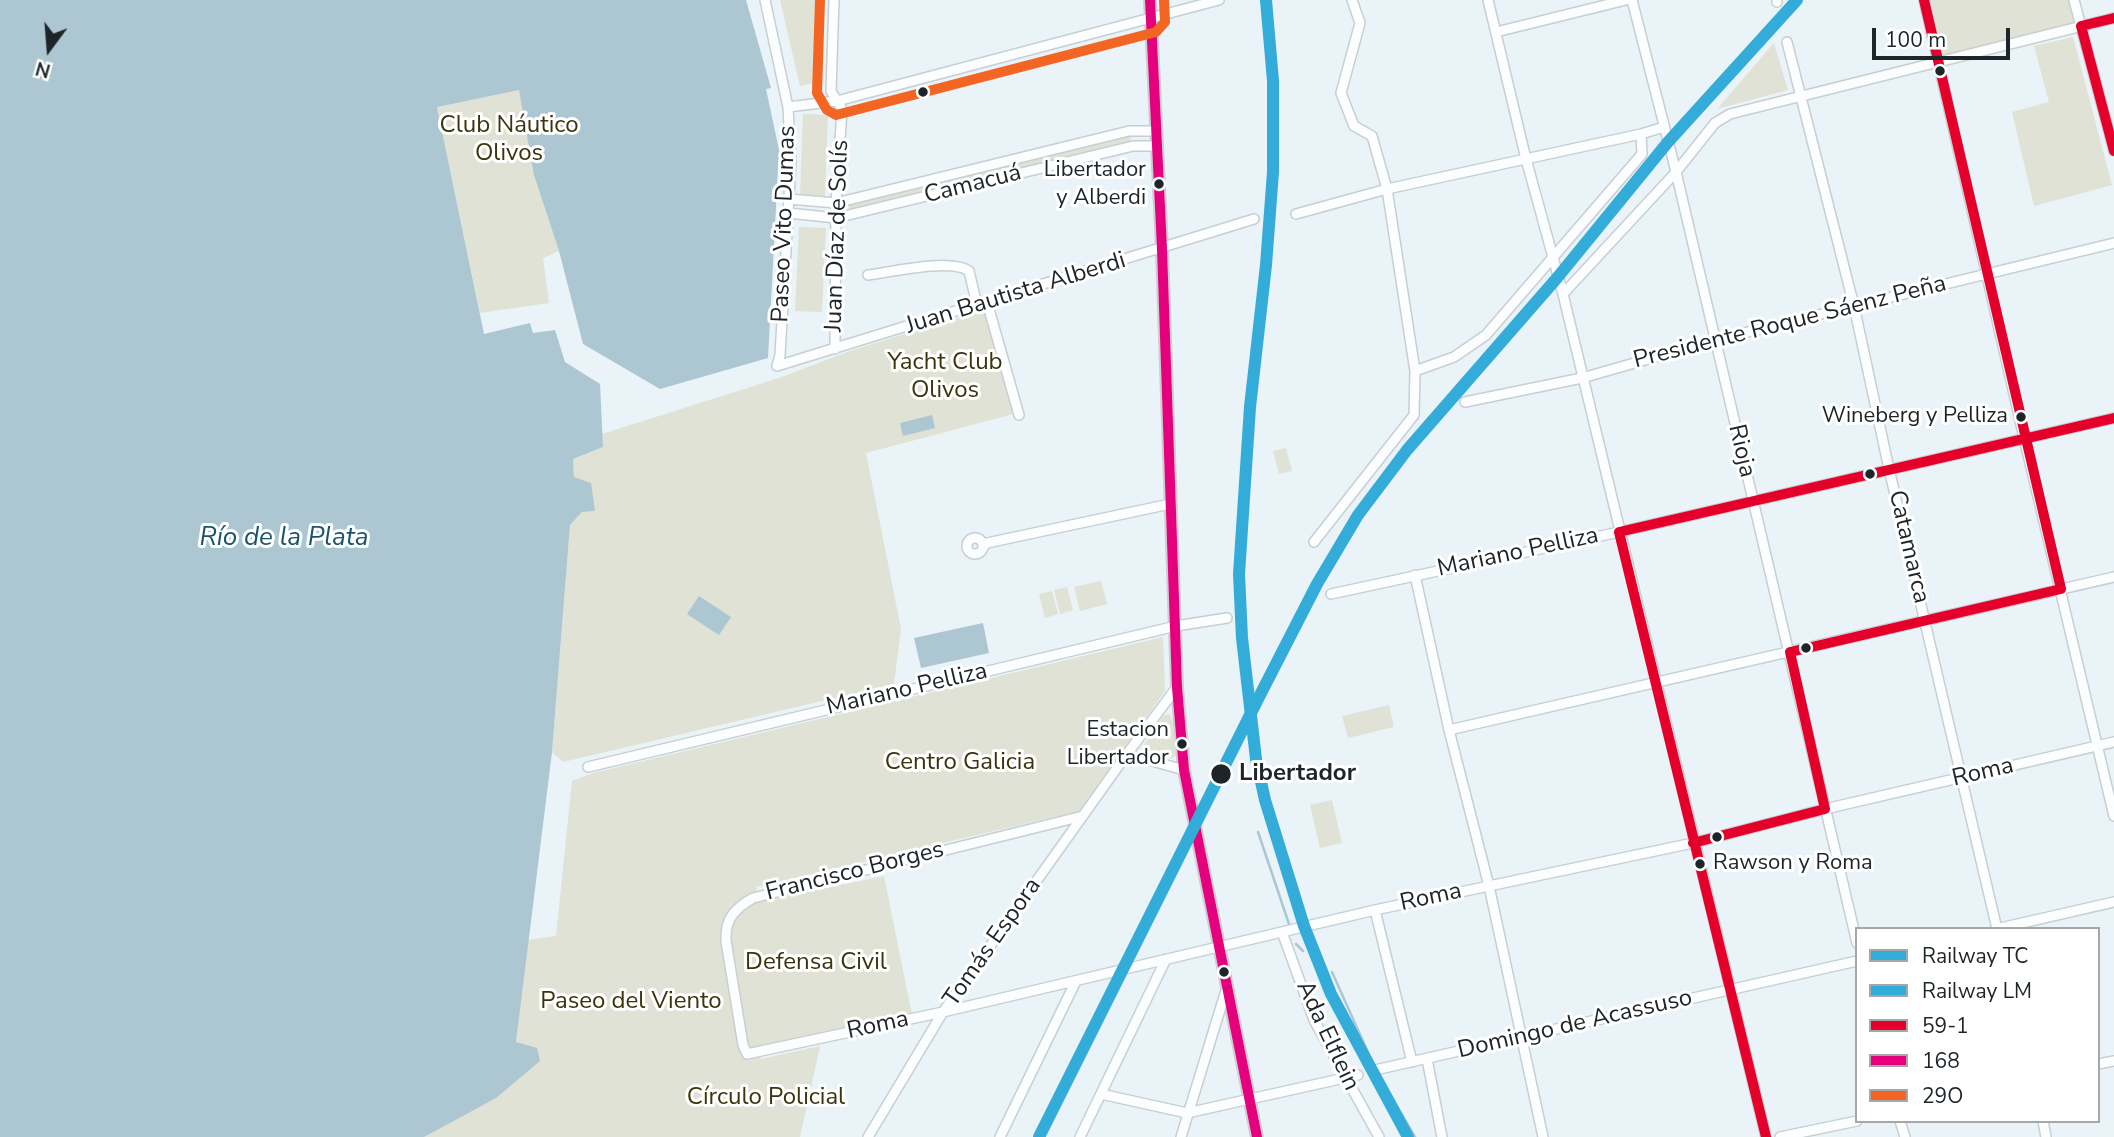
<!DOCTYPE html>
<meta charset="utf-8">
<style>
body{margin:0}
#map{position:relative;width:2114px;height:1137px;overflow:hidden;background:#e9f3f8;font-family:"Nunito Sans",sans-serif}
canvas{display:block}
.legend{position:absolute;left:1855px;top:927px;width:245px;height:196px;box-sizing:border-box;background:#fff;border:2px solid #a5a8a9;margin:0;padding:9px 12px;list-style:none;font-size:21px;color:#1e2529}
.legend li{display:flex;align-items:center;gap:14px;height:35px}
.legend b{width:35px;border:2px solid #a5a8a9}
.north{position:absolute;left:14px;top:14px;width:70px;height:70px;-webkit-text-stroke:5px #fff;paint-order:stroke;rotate:196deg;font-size:19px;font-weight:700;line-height:28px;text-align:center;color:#1e2529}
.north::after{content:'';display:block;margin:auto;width:24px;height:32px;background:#1e2529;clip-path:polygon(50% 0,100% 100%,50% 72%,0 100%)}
.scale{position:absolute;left:1872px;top:28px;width:138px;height:32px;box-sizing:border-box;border:4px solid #1e2529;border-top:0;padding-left:9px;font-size:21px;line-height:24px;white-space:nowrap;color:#1e2529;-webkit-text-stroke:5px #fff;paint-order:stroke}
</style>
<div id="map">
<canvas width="2114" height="1137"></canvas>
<ul class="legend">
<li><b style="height:9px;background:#34acd9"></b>Railway TC</li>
<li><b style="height:9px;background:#34acd9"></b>Railway LM</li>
<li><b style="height:9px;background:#e4002b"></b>59-1</li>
<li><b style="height:9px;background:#e5007d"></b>168</li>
<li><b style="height:9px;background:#f26522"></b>29O</li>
</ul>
<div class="north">N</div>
<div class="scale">100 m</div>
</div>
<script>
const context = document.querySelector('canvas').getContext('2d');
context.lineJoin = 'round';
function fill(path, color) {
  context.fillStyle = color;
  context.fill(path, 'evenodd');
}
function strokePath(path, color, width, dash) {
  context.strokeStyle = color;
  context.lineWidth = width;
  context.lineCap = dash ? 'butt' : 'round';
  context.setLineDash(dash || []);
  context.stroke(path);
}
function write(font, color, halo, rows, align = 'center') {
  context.font = font + ' "Nunito Sans",sans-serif';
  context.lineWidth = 6;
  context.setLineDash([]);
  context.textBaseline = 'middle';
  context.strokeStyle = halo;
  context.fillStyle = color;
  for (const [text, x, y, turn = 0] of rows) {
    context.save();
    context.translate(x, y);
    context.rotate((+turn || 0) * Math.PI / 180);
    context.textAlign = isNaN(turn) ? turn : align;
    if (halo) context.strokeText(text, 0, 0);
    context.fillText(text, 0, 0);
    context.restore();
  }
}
fill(new Path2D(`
 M 780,0 L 820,0 L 818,82 L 800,86 Z
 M 1924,0 L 2074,0 L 2081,26 L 1939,63 Z
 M 2073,37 L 2112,185 L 2034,206 L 2012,112 L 2049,102 L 2034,46 Z
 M 1774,43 L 1788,90 L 1717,109 Z
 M 637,48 L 541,196 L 559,251 L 543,258 L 549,303 L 480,313 L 437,107 Z
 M 803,114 L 828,115 L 825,196 L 800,195 Z
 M 1130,135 L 1131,144 L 849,212 L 849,204 Z
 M 799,227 L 826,228 L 822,312 L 795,311 Z
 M 992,307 L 1021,412 L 866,453 L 901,629 L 894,684 L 563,762 L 552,752 L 570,525 L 582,512 L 595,511 L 574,477 L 573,459 L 603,447 L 602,434 L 779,378 L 850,351 Z
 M 1286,448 L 1292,471 L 1279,474 L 1273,451 Z
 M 1101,581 L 1107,604 L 1080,611 L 1074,587 Z
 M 1067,587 L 1073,610 L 1060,614 L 1054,590 Z
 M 1052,591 L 1058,614 L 1045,618 L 1039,594 Z
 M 1163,637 L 1165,691 L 1079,811 L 756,887 L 760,902 L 884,876 L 912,1015 L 759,1046 L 761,1059 L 820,1046 L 800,1137 L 424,1137 L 457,1118 L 516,1043 L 527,940 L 556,936 L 572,781 L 593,773 Z
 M 1389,705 L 1394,727 L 1348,738 L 1342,716 Z
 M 1169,714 L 1173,722 L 1176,756 L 1172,758 L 1142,753 L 1141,749 L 1163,716 Z
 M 1332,800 L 1342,843 L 1320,848 L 1310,805 Z`), '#dfe2d5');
fill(new Path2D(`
 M 0,0 L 746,0 L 771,88 L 766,89 L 779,150 L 768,358 L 660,389 L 583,344 L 559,251 L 534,175 L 519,90 L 437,107 L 484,334 L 530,323 L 533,333 L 555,330 L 565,362 L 600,384 L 603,447 L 573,459 L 574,477 L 591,483 L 595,511 L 582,512 L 570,525 L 552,752 L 516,1042 L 537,1048 L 540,1061 L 496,1098 L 424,1137 L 0,1137 Z
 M 932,415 L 935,428 L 903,436 L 900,423 Z
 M 699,596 L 731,617 L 719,635 L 687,614 Z
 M 983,623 L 989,653 L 921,668 L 914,638 Z`), '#acc6d2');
strokePath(new Path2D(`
 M 1258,832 L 1289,924
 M 1296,944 L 1303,951
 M 1332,972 L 1375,1068
 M 1378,1073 L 1415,1137`), '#acc6d2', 2.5);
const minor = new Path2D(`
 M 765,0 L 788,107 L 791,162 L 780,355 L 777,366 L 1254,219
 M 834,0 L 831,91 L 842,109 L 836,203 L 835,349
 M 1488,0 L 1526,159 L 1563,294 L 1766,1137
 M 1632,0 L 1676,172 L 1857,943
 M 1777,0 L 1777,2
 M 1924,0 L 2024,438 L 2114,816
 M 2074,0 L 2114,151
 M 1496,32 L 1626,0
 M 1787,42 L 1854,306 L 1889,469 L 1997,929
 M 788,107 L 837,101 L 1219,0
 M 789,199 L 836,203 L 1129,131 L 1157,131
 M 789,213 L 836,218 L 1133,146 L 1158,146
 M 1296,214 L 1387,189 L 1641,134 L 1664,127
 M 868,275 C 891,272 951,258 969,271 L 977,305
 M 1563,294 L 1676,172 L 1715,123 L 1730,114 L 2114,18
 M 987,302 L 1019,415
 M 1415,371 L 1454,357 L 1486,335 L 1642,154 L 1641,134
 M 1465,402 L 1582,378 L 1715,340 L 2114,243
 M967 546a8 8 0 1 1 16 0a8 8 0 1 1-16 0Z
 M 1314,542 L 1414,415 L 1415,371 L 1387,189 L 1372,136 L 1354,126 L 1341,93 L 1360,23 L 1352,0
 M 983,547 L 987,543 L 1170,504
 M 1415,575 L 1449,730 L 1489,886 L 1543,1137
 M 1331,594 L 1619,532 L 2114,418
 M 1449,730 L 2114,577
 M 1127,754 L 1184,770
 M 588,767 L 1176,626 L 1227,618
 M 1083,816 L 753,898 C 734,909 725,919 726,941 L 743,1045 L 747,1054 L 943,1012 L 1375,910 L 1693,843 L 1825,809 L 2114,742
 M 1375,910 L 1412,1062
 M 1996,929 L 2114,902
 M 1282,932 L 1314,1020 L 1379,1137
 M 1427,1059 L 1442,1137
 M 2098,1064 L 2114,1061
 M 1375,1070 L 1857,961
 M 1101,1094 L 1187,1113 L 1358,1075
 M 1900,1121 L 1905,1137
 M 2043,1121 L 2046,1137
 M 868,1137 L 943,1012 L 1127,754 L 1177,687
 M 1000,1137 L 1076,981
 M 1080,1137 L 1166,959
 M 1181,1137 L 1227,987
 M 1780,1137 L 1857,1121`);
const major = new Path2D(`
 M 1150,0 L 1162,249 L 1177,687 L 1184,770 L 1257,1137`);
strokePath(minor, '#c7cfd3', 12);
strokePath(major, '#cacfd2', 14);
strokePath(minor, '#fcfdfe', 9);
strokePath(major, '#edeee7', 10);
strokePath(new Path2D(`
 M 2114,18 L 2081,26 L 2114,151
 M 1693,843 L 1825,809 L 1790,652 L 2061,589 L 1924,0
 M 1766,1137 L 1619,532 L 2114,418`), '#e4002b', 10);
strokePath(new Path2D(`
 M 1150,0 L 1162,249 L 1177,687 L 1184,770 L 1257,1137`), '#e5007d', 10);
strokePath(new Path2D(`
 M 820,0 L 817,93 L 827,110 L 836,115 L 1156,32 L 1165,22 L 1164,0`), '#f26522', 10);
strokePath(new Path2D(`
 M 1039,1137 L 1258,699 L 1317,584 L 1358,515 L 1407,450 L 1557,278 L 1668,142 L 1797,0`), '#34acd9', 12);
strokePath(new Path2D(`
 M 1266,0 L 1273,81 L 1273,172 L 1266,265 L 1250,407 L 1239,574 L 1242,638 L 1256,759 L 1265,800 L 1304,926 L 1331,994 L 1408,1137`), '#34acd9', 12);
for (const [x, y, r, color] of [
 [1940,71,6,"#1e2529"],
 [923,92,6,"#1e2529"],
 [1159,184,6,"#1e2529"],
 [2021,417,6,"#1e2529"],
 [1870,474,6,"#1e2529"],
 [1806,648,6,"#1e2529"],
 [1182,744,6,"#1e2529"],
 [1221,774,11,"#1e2529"],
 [1717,837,6,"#1e2529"],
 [1700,864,6,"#1e2529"],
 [1224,972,6,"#1e2529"]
]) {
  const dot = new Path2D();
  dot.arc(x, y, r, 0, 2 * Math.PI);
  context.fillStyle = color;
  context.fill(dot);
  strokePath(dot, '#fff', 2.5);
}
write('22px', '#1e2529', '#fff', [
 ["Libertador",1146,171],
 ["y Alberdi",1146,199],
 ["Wineberg y Pelliza",2008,417],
 ["Estacion",1169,731],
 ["Libertador",1169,759],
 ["Rawson y Roma",1713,864,"left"]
], 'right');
write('24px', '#3a350d', '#fff', [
 ["Club Náutico",509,126],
 ["Olivos",509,154],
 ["Yacht Club",945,363],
 ["Olivos",945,391],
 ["Centro Galicia",960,763],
 ["Defensa Civil",816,963],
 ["Paseo del Viento",631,1002],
 ["Círculo Policial",766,1098]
]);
write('24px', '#1e2529', '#fff', [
 ["Camacuá",973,185,-14],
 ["Paseo Vito Dumas",785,224,-88],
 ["Juan Díaz de Solís",838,236,-88],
 ["Juan Bautista Alberdi",1016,294,-17],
 ["Presidente Roque Sáenz Peña",1790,323,-14],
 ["Rioja",1741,451,77],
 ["Catamarca",1908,547,77],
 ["Mariano Pelliza",1518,553,-12],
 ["Mariano Pelliza",907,690,-13],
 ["Roma",1983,773,-13],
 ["Francisco Borges",855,872,-14],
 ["Roma",1431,898,-12],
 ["Tomás Espora",993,943,-55],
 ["Domingo de Acassuso",1575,1025,-13],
 ["Roma",878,1026,-12],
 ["Ada Elflein",1327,1036,65]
]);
write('bold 24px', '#1e2529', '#fff', [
 ["Libertador",1239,774]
], 'left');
write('italic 26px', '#19536c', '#fff', [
 ["Río de la Plata",284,539]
]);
</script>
